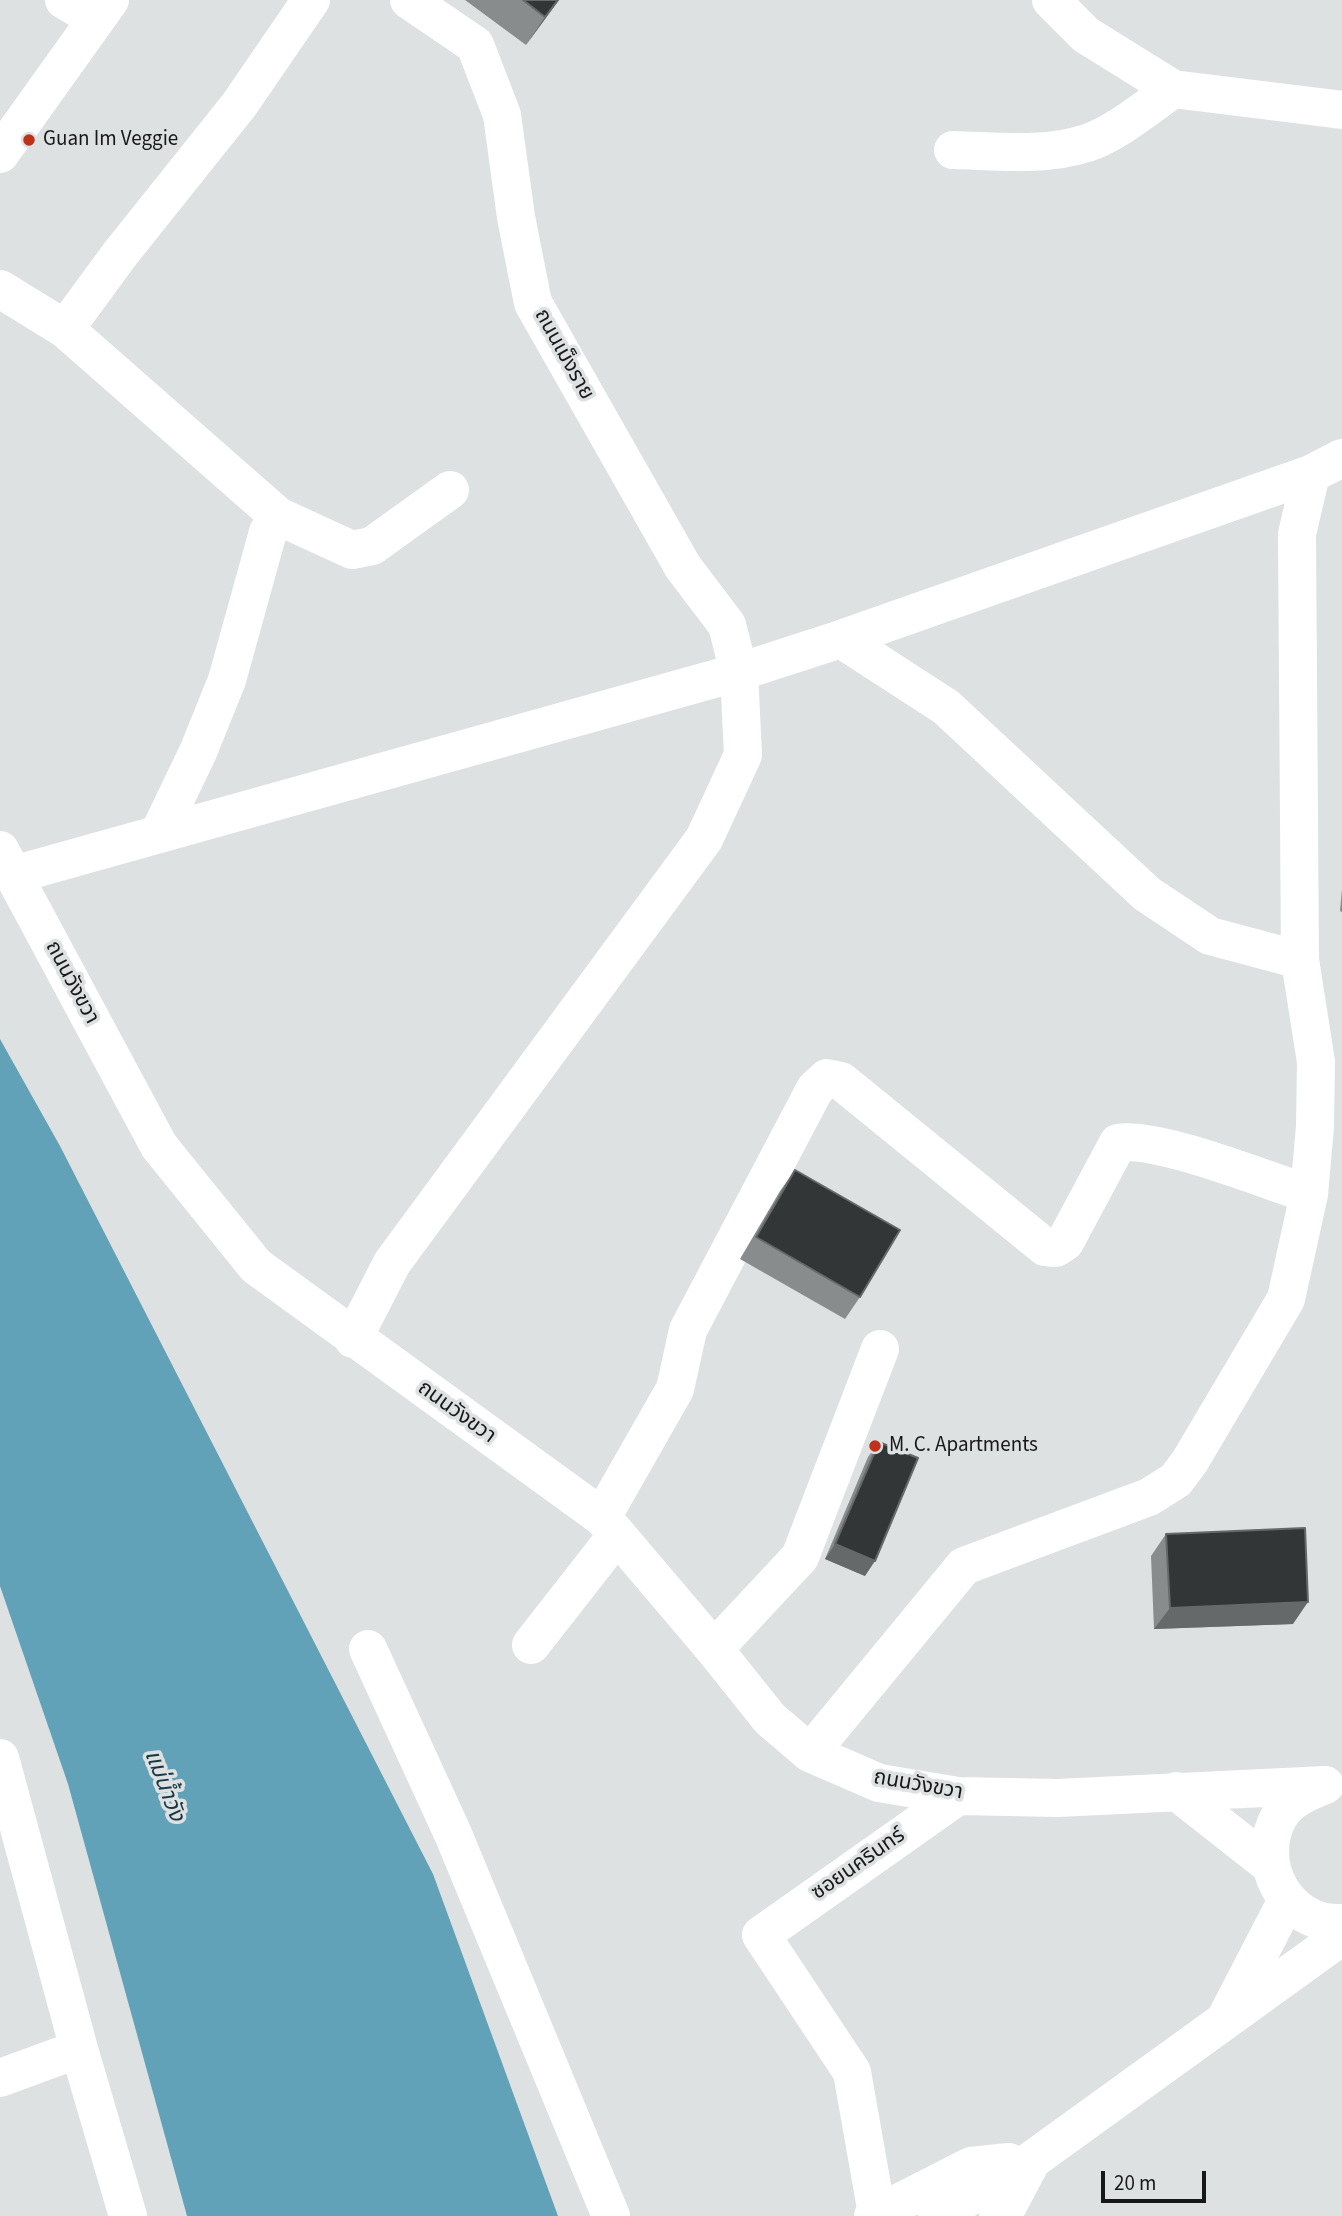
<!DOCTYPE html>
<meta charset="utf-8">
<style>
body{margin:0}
#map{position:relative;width:1342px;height:2216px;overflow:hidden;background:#dee1e2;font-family:"Source Sans 3",sans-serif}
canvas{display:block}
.scale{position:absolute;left:1101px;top:2171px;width:105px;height:32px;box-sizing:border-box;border:4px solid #171819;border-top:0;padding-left:9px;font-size:21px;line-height:24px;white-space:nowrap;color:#171819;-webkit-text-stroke:5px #dee1e2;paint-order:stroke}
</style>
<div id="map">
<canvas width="1342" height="2216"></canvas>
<div class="scale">20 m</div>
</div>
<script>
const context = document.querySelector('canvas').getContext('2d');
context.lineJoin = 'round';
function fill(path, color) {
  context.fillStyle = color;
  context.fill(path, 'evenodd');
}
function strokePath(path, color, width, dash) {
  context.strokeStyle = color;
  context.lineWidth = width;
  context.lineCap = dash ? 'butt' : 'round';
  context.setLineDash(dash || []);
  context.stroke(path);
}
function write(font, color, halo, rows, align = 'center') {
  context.font = font + ' "Source Sans 3","Noto Sans Thai",sans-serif';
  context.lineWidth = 7;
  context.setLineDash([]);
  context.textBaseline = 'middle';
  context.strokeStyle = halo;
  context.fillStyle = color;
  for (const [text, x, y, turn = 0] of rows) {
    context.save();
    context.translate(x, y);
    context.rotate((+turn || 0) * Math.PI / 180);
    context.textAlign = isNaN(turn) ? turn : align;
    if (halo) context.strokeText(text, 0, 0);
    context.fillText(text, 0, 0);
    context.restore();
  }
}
fill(new Path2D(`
 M 0,1039 L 60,1146 L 433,1874 L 558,2216 L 187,2216 L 68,1784 L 0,1586 Z`), '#61a2b9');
strokePath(new Path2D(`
 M 64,0 L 96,19
 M 1051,0 L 1086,35 L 1173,89 L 1342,110
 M 953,150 C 997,151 1044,157 1087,143 C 1115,134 1149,106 1173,89
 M 0,154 L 110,0
 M 0,289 L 65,329 L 278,516
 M 65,329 L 120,254 L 239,105 L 311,0
 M 841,639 L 946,707 L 1147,894 L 1210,936 L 1300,960
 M 159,833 L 198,752 L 227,680 L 268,532 L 278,516 L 352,550 L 372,546 L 450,490
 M 0,850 L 159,1146 L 256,1266 L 602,1517 L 714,1649 L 770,1719 L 810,1753 L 879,1783 L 958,1796 L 1058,1798 L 1325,1785
 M 13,875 L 739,672 L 841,639 L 1311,474 L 1342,458
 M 353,1339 L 392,1263 L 704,839 L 743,755 L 739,672 L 727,625 L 683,567 L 533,303 L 516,217 L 502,115 L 475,45 L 409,0
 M 602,1517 L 675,1389 L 688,1330 L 815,1089 L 827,1078 L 841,1081 L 1045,1247 L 1056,1248 L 1065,1242 L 1118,1143 C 1154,1135 1268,1181 1309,1194
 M 531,1645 L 617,1535
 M 368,1649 L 453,1834 L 611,2216
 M 714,1649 L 800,1557 L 880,1349
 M 810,1753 L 964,1566 L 1149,1497 L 1176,1480 L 1190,1461 L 1286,1299 L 1309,1194 L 1315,1127 L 1316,1062 L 1300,960 L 1297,534 L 1311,474
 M 0,1758 L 79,2049 L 128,2216
 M 1325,1785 C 1308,1792 1290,1799 1280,1815 C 1252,1862 1286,1926 1342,1923
 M 1176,1791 L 1270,1865
 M 1228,2014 L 1287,1900
 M 0,2078 L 79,2049
 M 877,2214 L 852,2072 L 761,1935 L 958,1796
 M 873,2216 L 971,2166 L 1009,2162
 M 937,2216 L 1032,2160 L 1342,1936
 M 998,2216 L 1005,2211 L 1032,2160`), '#fff', 38);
fill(new Path2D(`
 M 465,0 L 559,0 L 526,45 Z
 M 1342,889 L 1342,912 L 1340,911 Z
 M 795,1170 L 860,1297 L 845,1319 L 740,1259 L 780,1191 Z
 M 879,1442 L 865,1576 L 825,1559 L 868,1457 Z
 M 1166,1534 L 1293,1624 L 1154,1629 L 1151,1556 Z`), '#888c8c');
fill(new Path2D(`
 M 558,0 L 559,0 L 526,45 L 545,17 Z
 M 835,1544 L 875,1561 L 865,1576 L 825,1559 Z
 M 1308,1602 L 1293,1624 L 1154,1629 L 1170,1608 Z`), '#66696a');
const building = new Path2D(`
 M 523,0 L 558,0 L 545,17 Z
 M 795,1170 L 900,1230 L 860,1297 L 756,1237 Z
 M 879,1442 L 918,1458 L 875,1561 L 835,1544 Z
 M 1305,1528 L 1308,1602 L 1170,1608 L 1166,1534 Z`);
fill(building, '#333637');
strokePath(building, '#66696a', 2);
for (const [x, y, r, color] of [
 [29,140,7,"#be321a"],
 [875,1446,7,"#be321a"]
]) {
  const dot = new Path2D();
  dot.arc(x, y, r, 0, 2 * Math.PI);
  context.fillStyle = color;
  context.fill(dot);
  strokePath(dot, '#dee1e2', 2.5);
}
write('21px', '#171819', '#dee1e2', [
 ["Guan Im Veggie",43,140],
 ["M. C. Apartments",889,1446]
], 'left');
write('21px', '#171819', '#dee1e2', [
 ["ถนนเม็งราย",563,355,61],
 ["ถนนวังขวา",71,983,62],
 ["ถนนวังขวา",456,1413,36],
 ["ถนนวังขวา",918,1786,10],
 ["ซอยนครินทร์",859,1865,-35]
]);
write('italic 23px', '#183742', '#dee1e2', [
 ["แม่น้ำวัง",163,1786,69]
]);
</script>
